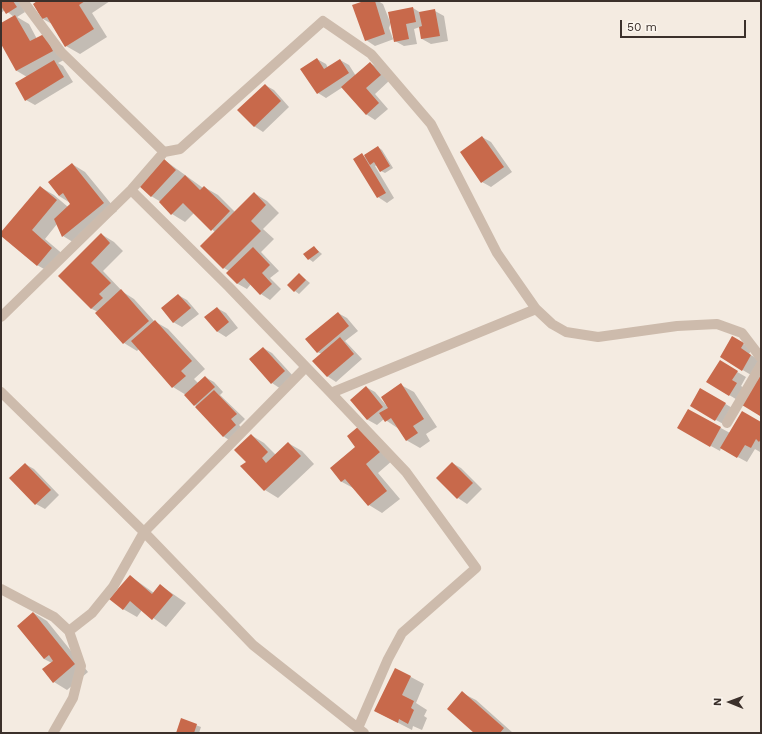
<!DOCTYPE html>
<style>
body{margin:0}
#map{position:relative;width:762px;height:734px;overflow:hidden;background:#f4ebe1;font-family:"Work Sans",sans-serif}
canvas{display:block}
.frame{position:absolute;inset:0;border:2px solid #3b302b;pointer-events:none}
.north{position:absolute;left:710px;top:682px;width:40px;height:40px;-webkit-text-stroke:3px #fbf5ee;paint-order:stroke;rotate:271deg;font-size:11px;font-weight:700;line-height:16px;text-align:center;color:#3b302b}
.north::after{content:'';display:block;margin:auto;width:14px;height:18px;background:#3b302b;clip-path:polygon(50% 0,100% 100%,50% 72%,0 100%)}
.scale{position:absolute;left:620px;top:20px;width:126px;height:18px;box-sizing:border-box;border:2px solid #3b302b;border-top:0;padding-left:5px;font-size:12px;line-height:14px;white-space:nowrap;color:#3b302b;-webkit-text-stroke:3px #fbf5ee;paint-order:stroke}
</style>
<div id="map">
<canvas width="762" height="734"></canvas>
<div class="frame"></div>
<div class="north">N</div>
<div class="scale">50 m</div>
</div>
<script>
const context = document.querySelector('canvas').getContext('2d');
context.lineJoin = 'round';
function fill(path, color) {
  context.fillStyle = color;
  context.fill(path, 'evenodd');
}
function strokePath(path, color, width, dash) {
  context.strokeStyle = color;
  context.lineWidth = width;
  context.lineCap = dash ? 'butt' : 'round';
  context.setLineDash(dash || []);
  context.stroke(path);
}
fill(new Path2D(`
 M 1,1 L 19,1 L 25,12 L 17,17 L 29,24 L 37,39 L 44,35 L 66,59 L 58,63 L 63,66 L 73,82 L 35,105 L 26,100 L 27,77 L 17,71 L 1,41 L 1,24 L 14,17 L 5,10 L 1,13 Z
 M 39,1 L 110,1 L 92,13 L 107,37 L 80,54 L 66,46 L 52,24 L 43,19 Z
 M 367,1 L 378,1 L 383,4 L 390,22 L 413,8 L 421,13 L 435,11 L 444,16 L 448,41 L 431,44 L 422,39 L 420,27 L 414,29 L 417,44 L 404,46 L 395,41 L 394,39 L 375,46 L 366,40 ZM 391,22 L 394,39 L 393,39 L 389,28 Z
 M 317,59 L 326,64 L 328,68 L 340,60 L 349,65 L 356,76 L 370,63 L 379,68 L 390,80 L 375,94 L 388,109 L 375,120 L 366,114 L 343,87 L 326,98 L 318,93 Z
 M 265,85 L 274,90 L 289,107 L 263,132 L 254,126 Z
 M 482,137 L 491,142 L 512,172 L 491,187 L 482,182 Z
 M 378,147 L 382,150 L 393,168 L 385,173 L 381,171 L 377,165 L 375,166 L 394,198 L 387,203 L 378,197 L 362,155 L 367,158 Z
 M 163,159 L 203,188 L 204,187 L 218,195 L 235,212 L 254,193 L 267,201 L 279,213 L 263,229 L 274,239 L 261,252 L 279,271 L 270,278 L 281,289 L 270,300 L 261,294 L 251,284 L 247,289 L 238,284 L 228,273 L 229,271 L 224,268 L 215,232 L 194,213 L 185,222 L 172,214 L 161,202 L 151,196 Z
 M 72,164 L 85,172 L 117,211 L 76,244 L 63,236 L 57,224 L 45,239 L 65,256 L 51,273 L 37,265 L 1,234 L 40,187 L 54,195 L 68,207 L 72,204 L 59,196 Z
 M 101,234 L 114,242 L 123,251 L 103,271 L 123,292 L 134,299 L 154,321 L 168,329 L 205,369 L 194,379 L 198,383 L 205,377 L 214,382 L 223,392 L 220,395 L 245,419 L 239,425 L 244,430 L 232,442 L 223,436 L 186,395 L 173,387 L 139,349 L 137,351 L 124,343 L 98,312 L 92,309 L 59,276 Z
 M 314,247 L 322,254 L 313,262 L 309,259 Z
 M 299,274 L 310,283 L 299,294 L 295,291 Z
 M 178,295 L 187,300 L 199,314 L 182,327 L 173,322 Z
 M 217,308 L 226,313 L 238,328 L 226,337 L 218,332 L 206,317 Z
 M 338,313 L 347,318 L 358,331 L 345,341 L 362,359 L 336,382 L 327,376 L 322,354 L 317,352 Z
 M 733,337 L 752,349 L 749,354 L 760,360 L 751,375 L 721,357 Z
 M 263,348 L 272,353 L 294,377 L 281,389 L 272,383 L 250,360 Z
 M 720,362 L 746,377 L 741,386 L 746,389 L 739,401 L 708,382 Z
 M 401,385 L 414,392 L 437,427 L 426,434 L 430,441 L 420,448 L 406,440 L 399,429 L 384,419 L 377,425 L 368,420 L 351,400 L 366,387 L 375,392 L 386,405 Z
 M 700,389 L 734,409 L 725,425 L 691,406 Z
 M 688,410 L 730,433 L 761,423 L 760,452 L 755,449 L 747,462 L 721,448 L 720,451 L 678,428 Z
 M 359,427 L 393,460 L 378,473 L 400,499 L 382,513 L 369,505 L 355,489 L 342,482 L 331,468 L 357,447 Z
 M 251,435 L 264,443 L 276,455 L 288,443 L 302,451 L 314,464 L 278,498 L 265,490 Z
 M 452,463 L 461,468 L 482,489 L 467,504 L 458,498 L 438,478 Z
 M 25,464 L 34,469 L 59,495 L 45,509 L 36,504 Z
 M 130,576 L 154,593 L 160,585 L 186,603 L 166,627 L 142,610 L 137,617 L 123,609 Z
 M 34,613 L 47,621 L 88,672 L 67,690 L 54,682 L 52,663 L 44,659 L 18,626 Z
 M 396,669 L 424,684 L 416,703 L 427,710 L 424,716 L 427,718 L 422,730 L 413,726 L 412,730 L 375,711 Z
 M 462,693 L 476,700 L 513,733 L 475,733 Z
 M 182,720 L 201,727 L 199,733 L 177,733 Z`), '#0003');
fill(new Path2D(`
 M 1,1 L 13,1 L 17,7 L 6,14 L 1,6 Z
 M 37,1 L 85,1 L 79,5 L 94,29 L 65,47 L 47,17 L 42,19 L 33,4 Z
 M 364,1 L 375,1 L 385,34 L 365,41 L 352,5 Z
 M 413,7 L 416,22 L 406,24 L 409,39 L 394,42 L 388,12 Z
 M 435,9 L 440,36 L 421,39 L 419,27 L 422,26 L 419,12 Z
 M 15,15 L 30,41 L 44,34 L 53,51 L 16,71 L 1,44 L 1,23 Z
 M 317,58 L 324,69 L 340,59 L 349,73 L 317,94 L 300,69 Z
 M 54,60 L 64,77 L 25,101 L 15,83 Z
 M 370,62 L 381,75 L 366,88 L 379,103 L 366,115 L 341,87 Z
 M 265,84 L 281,101 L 254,127 L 237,110 Z
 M 482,136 L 504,167 L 481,183 L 460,152 Z
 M 378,146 L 390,166 L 380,172 L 374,162 L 370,165 L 364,155 Z
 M 362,153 L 386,193 L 377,198 L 353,159 Z
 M 163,158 L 176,170 L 151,197 L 138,185 Z
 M 72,163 L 104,203 L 62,237 L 54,219 L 70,204 L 63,193 L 59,196 L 48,182 Z
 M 185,175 L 200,190 L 204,186 L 230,211 L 211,231 L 183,203 L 171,215 L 159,202 Z
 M 40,186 L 57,200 L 32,230 L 52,248 L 37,266 L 1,236 L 1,232 Z
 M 254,192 L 266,205 L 251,221 L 261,231 L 223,269 L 200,246 Z
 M 101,233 L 110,243 L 91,263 L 111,283 L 99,294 L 103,298 L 91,309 L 58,276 Z
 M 314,246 L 319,252 L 308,260 L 303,254 Z
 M 253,247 L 270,265 L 262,273 L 272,284 L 260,295 L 244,278 L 237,284 L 226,273 Z
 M 299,273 L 306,280 L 294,292 L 287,285 Z
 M 121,289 L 149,321 L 123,344 L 95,313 Z
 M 178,294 L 191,308 L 173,323 L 161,308 Z
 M 217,307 L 229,322 L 217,332 L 204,317 Z
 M 338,312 L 349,326 L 317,353 L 305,339 Z
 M 155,320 L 192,361 L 181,371 L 186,376 L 172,388 L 131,341 Z
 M 732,336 L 744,343 L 741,348 L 751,355 L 742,371 L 720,357 Z
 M 340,337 L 354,354 L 327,377 L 312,361 Z
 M 263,347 L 285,371 L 271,384 L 249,359 Z
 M 720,360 L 738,371 L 732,380 L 737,383 L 729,396 L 706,382 Z
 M 761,374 L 761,414 L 760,416 L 742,405 Z
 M 205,376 L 215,387 L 194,406 L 184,395 Z
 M 401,383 L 424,419 L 413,426 L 418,433 L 406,441 L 391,418 L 385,422 L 379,413 L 388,408 L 381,397 Z
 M 366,386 L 383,407 L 367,420 L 350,400 Z
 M 700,388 L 726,403 L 715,421 L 690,406 Z
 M 214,390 L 237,414 L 231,419 L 236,425 L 223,437 L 195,407 Z
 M 688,409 L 721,427 L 710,447 L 677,428 Z
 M 742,411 L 761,422 L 761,439 L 759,442 L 756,439 L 751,448 L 745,445 L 737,458 L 720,448 Z
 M 359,426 L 380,452 L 366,464 L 387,491 L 368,506 L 345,479 L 341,482 L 330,468 L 355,447 L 347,436 Z
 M 251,434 L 268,452 L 262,458 L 266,463 L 288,442 L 301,456 L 264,491 L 240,466 L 246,462 L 234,450 Z
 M 452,462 L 473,483 L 457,499 L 436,478 Z
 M 25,463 L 51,490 L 35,505 L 9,478 Z
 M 130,575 L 152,594 L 160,584 L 173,595 L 152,620 L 130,601 L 123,610 L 109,599 Z
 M 33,612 L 75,664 L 53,683 L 42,669 L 53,661 L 49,655 L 44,659 L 17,626 Z
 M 395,668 L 411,676 L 402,695 L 414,701 L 411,708 L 414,710 L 408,724 L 399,719 L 398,723 L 374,711 Z
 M 462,691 L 504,728 L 500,733 L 474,733 L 447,709 Z
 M 181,718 L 197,724 L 194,733 L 176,733 Z`), '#c8694b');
strokePath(new Path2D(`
 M 23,1 L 61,52 L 164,152
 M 131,190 L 229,287 L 331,393 L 536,309
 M 1,317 L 131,190 L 164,152 L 180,149 L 323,21 L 371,54 L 431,124 L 497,253 L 536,309 L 552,324 L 566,332 L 598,337 L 677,326 L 717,324 L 742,333 L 761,358
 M 1,392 L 144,532 L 253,645 L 364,733
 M 331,393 L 406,472 L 476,568 L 402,633 L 388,659 L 358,728
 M 727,423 L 761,365
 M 1,589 L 54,617 L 69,631 L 81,666 L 73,698 L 53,733
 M 69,631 L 92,613 L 113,587 L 144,532 L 306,367`), '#cdbbac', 10);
</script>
